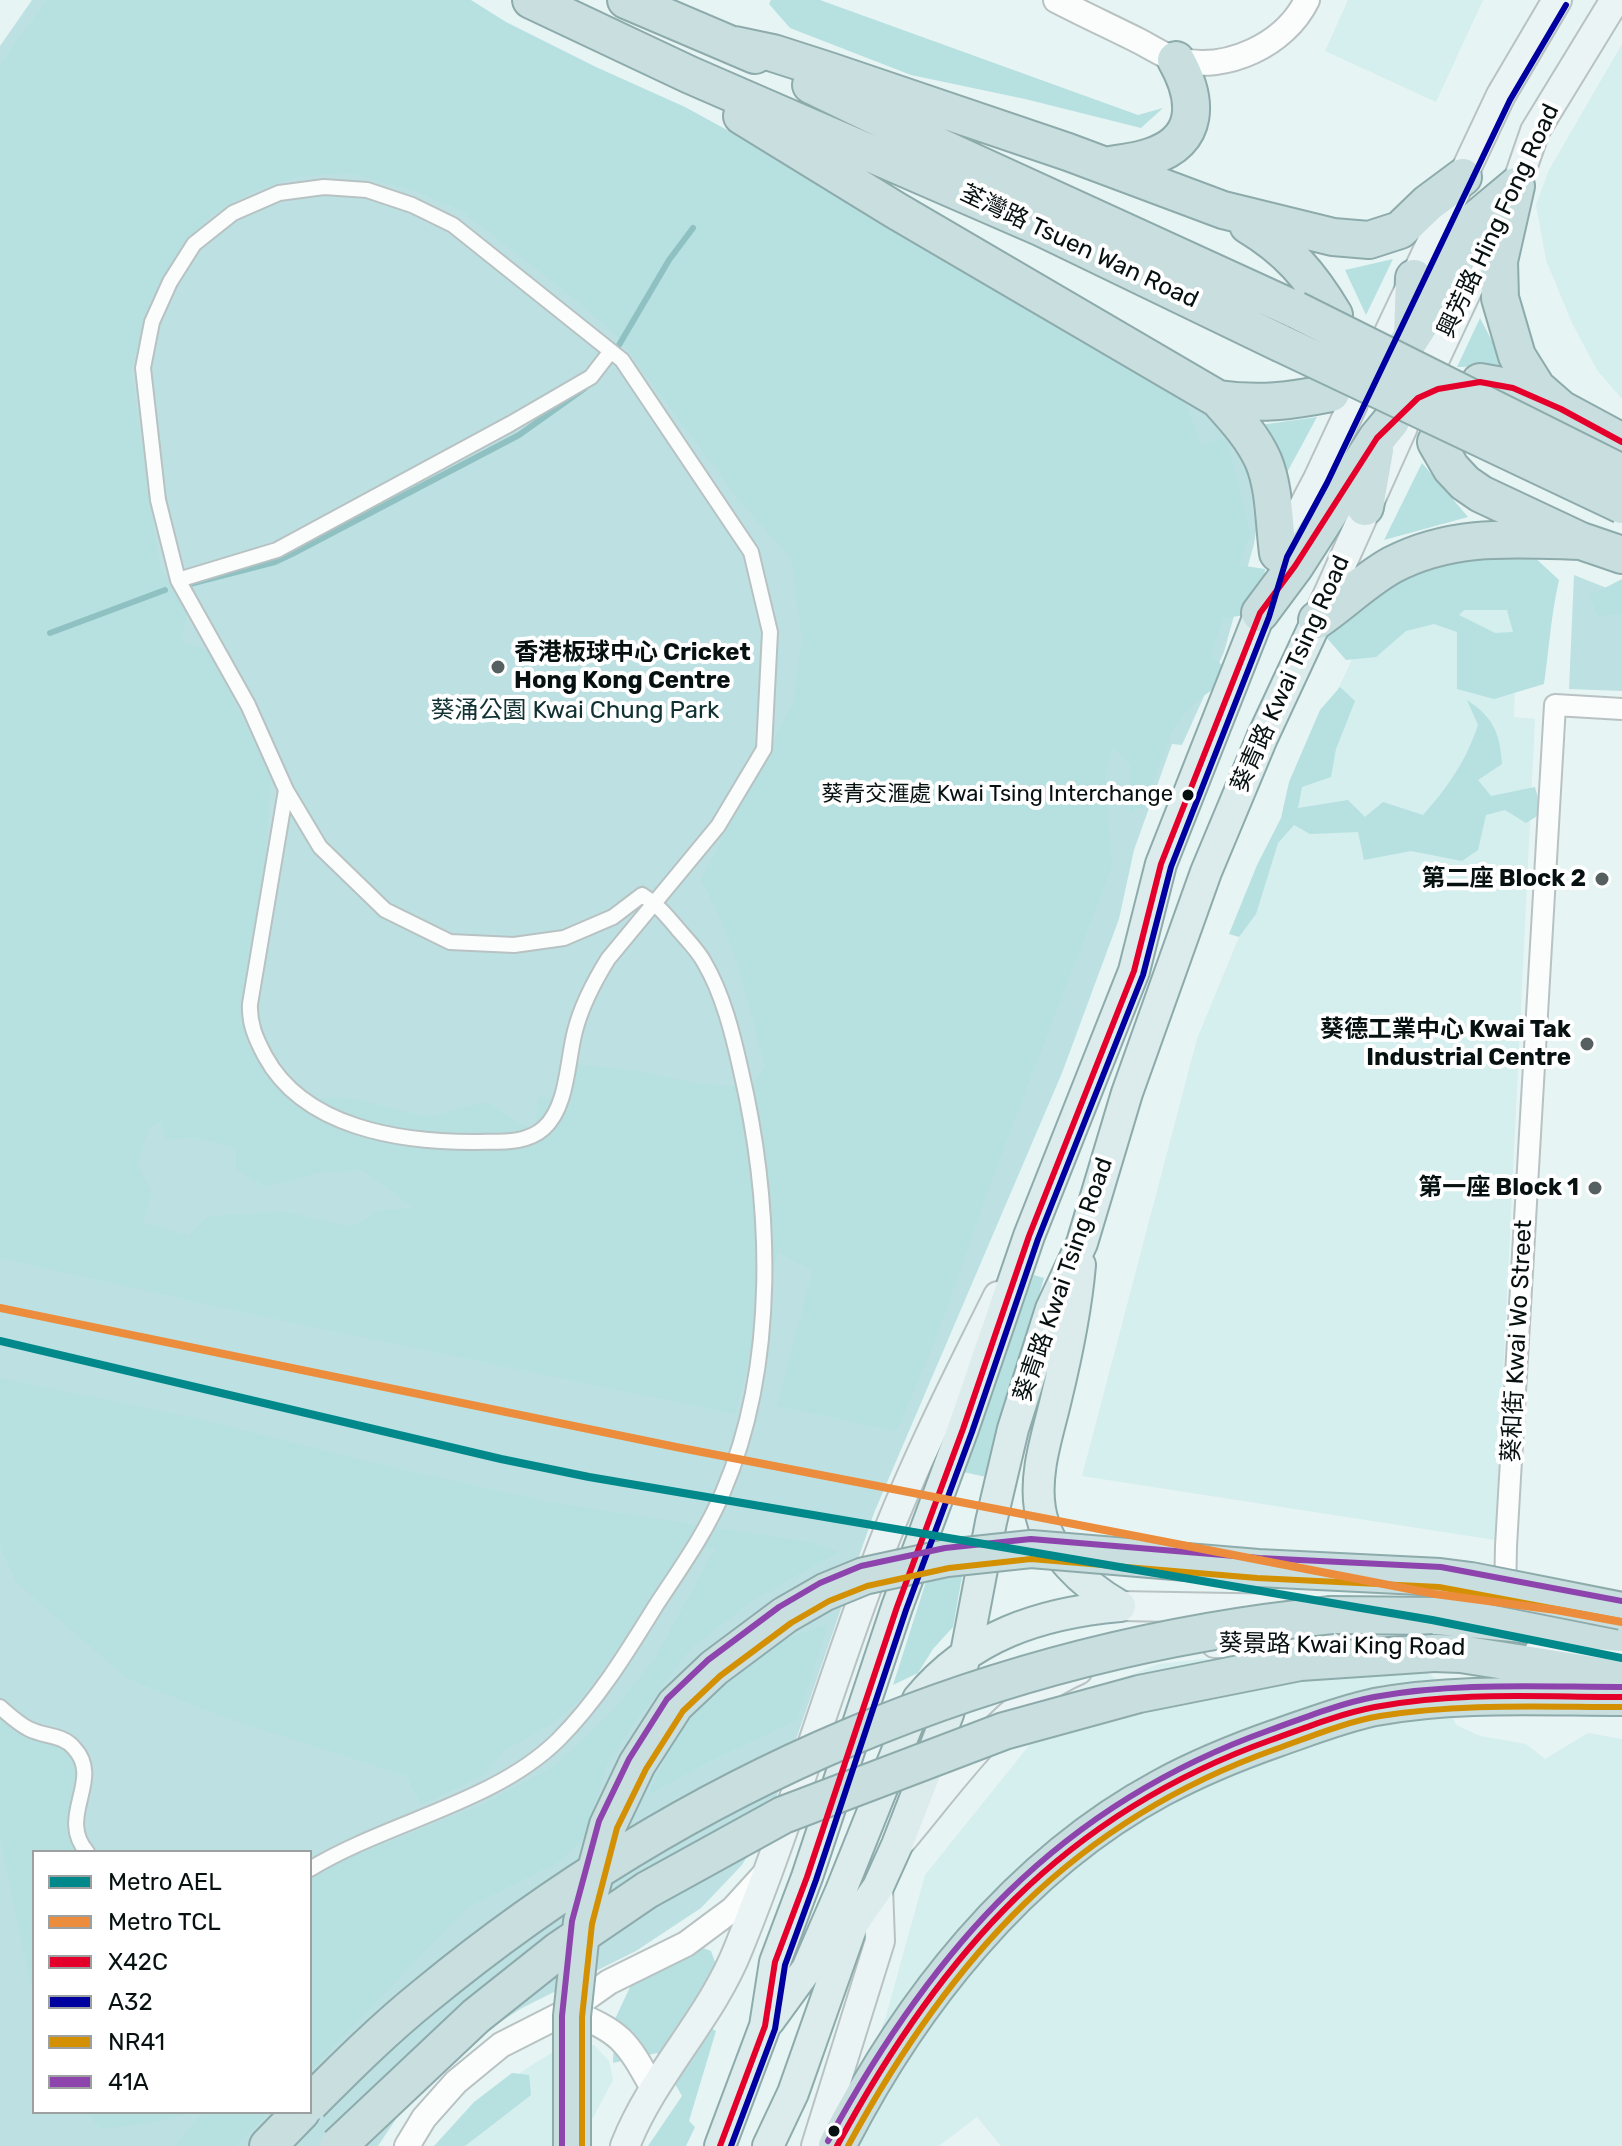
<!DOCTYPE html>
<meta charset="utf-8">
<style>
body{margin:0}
#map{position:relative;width:1622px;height:2146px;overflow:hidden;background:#e7f4f4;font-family:Rubik,sans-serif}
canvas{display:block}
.legend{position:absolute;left:32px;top:1850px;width:280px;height:264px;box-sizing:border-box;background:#fff;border:2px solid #9ca0a0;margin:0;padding:10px 14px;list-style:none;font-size:24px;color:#081111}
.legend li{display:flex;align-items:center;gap:16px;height:40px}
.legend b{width:40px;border:2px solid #9ca0a0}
</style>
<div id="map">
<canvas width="1622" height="2146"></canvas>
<ul class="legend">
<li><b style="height:10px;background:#00888a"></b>Metro AEL</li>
<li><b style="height:10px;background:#eb8d3c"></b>Metro TCL</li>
<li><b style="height:10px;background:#e4002b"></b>X42C</li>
<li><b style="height:10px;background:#0000a0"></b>A32</li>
<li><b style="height:10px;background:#d39003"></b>NR41</li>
<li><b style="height:10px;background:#8e44ad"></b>41A</li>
</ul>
</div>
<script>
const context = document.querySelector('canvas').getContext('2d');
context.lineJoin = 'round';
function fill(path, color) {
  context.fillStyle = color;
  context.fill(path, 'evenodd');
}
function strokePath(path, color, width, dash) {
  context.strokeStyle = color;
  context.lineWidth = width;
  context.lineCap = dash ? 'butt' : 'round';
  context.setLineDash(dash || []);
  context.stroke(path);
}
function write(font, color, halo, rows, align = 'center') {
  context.font = font + ' Rubik,"Noto Sans TC",sans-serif';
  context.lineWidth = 8;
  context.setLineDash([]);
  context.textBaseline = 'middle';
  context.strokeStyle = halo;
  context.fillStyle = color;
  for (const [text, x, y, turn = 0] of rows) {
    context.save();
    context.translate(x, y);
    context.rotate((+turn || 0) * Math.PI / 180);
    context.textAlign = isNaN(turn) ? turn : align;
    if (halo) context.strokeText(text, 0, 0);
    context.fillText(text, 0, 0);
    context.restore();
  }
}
fill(new Path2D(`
 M 1348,0 L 1483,0 L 1436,102 L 1325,51 Z
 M 1622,44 L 1622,399 L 1597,370 L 1572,323 L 1546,260 L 1536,205 L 1549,170 Z
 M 1541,594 L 1537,687 L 1515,686 L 1514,717 L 1535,719 L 1495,1540 L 1082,1476 L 1197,1039 L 1239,937 L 1265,861 L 1316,736 L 1353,657 L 1403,612 Z
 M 1295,1658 L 1424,1670 L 1436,1679 L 1441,1688 L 1456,1725 L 1480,1736 L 1526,1744 L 1545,1759 L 1588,1733 L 1622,1739 L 1622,2146 L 1001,2146 L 977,2117 L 939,2146 L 855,2146 L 856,2100 L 886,2016 L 925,1875 L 1040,1732 L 1086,1693 L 1158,1664 L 1202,1659 Z
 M 594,2045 L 609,2061 L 613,2080 L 578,2146 L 440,2146 L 489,2094 L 532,2065 L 563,2046 Z`), '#d5eeee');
fill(new Path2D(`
 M 32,0 L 455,0 L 1183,393 L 1194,407 L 1199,400 L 1228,422 L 1261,499 L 1254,544 L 1224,652 L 1182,745 L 1172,744 L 1134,850 L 1119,919 L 1062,1073 L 874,1513 L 767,1824 L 742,1865 L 701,1908 L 636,1951 L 522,2008 L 472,2040 L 402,2110 L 378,2146 L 0,2146 L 0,46 ZM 34,1852 L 310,1852 L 310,2112 L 34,2112 Z
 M 1574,575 L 1622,594 L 1622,691 L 1569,689 Z`), '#bde1e2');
fill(new Path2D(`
 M 47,0 L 471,0 L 506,22 L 596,67 L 685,107 L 1033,297 L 1077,343 L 1114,344 L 1186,405 L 1201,445 L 1226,438 L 1250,534 L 1239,565 L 1265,569 L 1261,613 L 1224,618 L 1210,655 L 1234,675 L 1193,703 L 1172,731 L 1144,807 L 1130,812 L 1130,765 L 1113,748 L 1105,776 L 1112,866 L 998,1163 L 936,1338 L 897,1431 L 777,1406 L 813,1270 L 778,1253 L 735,1414 L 241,1312 L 0,1258 L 0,65 ZM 349,173 L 413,190 L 464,212 L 580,303 L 617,336 L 739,500 L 792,559 L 802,639 L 793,703 L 701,880 C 734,937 749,1003 765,1067 L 750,1087 L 700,1084 L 631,1070 L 576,1064 L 562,1102 L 539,1096 L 534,1132 L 486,1102 L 428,1117 L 356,1099 L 287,1096 L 248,1046 L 242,1018 L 266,856 L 271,778 L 210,651 L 182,642 L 187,613 L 160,568 L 131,372 L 150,301 L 210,216 L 256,190 L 299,177 ZM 160,1121 L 166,1139 L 197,1138 L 236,1147 L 236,1169 L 266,1187 L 317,1173 L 363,1170 L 415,1208 L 381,1210 L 351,1227 L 286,1212 L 208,1216 L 189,1236 L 143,1222 L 152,1194 L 137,1164 L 149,1127 Z
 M 771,0 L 820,0 L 1138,115 L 1163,108 L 1141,128 L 1025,99 L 911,75 L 790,28 L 769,4 Z
 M 1393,259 L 1366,315 L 1345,270 Z
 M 1480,318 L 1505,366 L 1457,367 Z
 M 1317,417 L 1283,480 L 1260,425 Z
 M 1422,463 L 1468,517 L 1384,540 Z
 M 1529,552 L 1559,580 C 1551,615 1549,649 1544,684 L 1494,699 L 1457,689 L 1457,632 L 1434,624 L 1406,631 L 1376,657 L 1346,660 L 1326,637 L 1349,611 L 1432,556 ZM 1464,610 L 1507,610 L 1513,632 L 1495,633 L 1459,615 Z
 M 1622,579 L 1622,614 L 1599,616 L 1589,596 Z
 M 1340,687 L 1355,701 L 1336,749 L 1331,777 L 1302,787 L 1298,808 L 1348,800 L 1365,817 L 1383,802 L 1423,815 C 1448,787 1466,761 1478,725 L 1467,700 C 1493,717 1500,733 1502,764 L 1478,780 L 1491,796 L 1535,787 L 1542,813 L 1526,823 L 1505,810 L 1486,815 L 1478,850 L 1462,861 L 1411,851 L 1364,860 L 1358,832 L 1310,834 L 1294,825 L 1278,843 L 1256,914 L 1239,937 L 1229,934 L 1257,865 L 1281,818 L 1289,782 L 1320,710 Z
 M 1034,1275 L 1044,1278 L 986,1477 L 959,1471 Z
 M 0,1378 L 190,1417 L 361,1460 L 549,1502 L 808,1542 L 839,1552 L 754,1599 L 690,1649 L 629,1730 L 607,1765 L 584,1837 L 557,1863 L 466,1908 L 310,2071 L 310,1873 L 480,1806 L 556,1765 L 613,1711 L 656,1657 L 715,1549 L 683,1545 L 654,1599 L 580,1700 L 551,1724 L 503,1751 L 484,1775 L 421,1805 L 407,1776 L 226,1718 L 128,1679 L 16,1582 L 0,1546 Z
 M 965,1560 L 953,1627 L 933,1649 L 918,1673 L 893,1685 L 930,1569 Z
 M 828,1624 L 797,1720 L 706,1763 L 648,1795 L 686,1717 L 762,1647 Z
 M 0,1712 L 67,1744 L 80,1771 C 70,1803 59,1824 83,1852 L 34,1852 L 34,1998 L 0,1838 Z
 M 679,1939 L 711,1951 L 718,1970 L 687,2017 L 716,2031 L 689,2121 L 695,2127 L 686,2146 L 648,2146 L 682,2096 L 657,2053 L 613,2063 L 615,2019 L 640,1966 Z
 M 512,2073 L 529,2075 L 531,2095 L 465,2146 L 434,2146 L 474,2102 Z
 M 86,2112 L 198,2112 L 149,2123 L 101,2129 Z
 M 203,2112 L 270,2112 L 236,2146 L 176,2146 Z`), '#b7e0e1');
strokePath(new Path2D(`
 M 619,345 L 669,260 L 693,228
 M 186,585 L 275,562 L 292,554 L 519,435 L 585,388
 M 50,633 L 165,590`), '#90c1c2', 6);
const pedestrian = new Path2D(`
 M 178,580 L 277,550 L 510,424 L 591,377 L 611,351
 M 286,790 L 250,1004 C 249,1024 256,1039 265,1056 C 304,1128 400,1142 474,1142 C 498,1141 525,1145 544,1128 C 568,1106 567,1061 575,1031 C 581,1007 595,980 608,959 L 718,826 L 764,749 L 770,632 L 751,552 L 622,360 L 453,225 L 412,205 L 367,190 L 324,187 L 279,193 L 233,213 L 194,244 L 170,282 L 152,322 L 143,368 L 158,500 L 178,580 L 248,705 L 286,790 L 320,847 L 385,910 L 450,942 L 514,945 L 564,938 L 613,917 L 642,895 C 657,904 666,915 677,928 C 686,939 697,949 704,962 C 723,994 733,1035 741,1071 C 772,1204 778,1364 723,1492 C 706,1533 679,1570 655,1607 C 626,1654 597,1701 558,1740 C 494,1803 387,1822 310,1869
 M 0,1707 C 9,1715 19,1724 29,1729 C 45,1737 62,1734 74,1748 C 104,1780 56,1816 87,1852`);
const minor = new Path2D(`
 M 1505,1597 L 1506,1546 L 1555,705 L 1622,709`);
const tertiary = new Path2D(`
 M 1056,0 C 1083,14 1111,27 1139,41 C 1151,47 1164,56 1177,60 C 1227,72 1285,45 1307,0
 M 568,2011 C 622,2032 626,2040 654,2090
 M 407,2146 L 424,2118 L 456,2082 L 501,2045 L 568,2011 L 609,1982 L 686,1944 L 733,1909 L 763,1876`);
const secondary = new Path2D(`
 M 1386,339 L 1501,95 L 1557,0
 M 1434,361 L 1516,186 L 1535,131 L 1615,0
 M 1277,557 L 1318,479 L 1353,404
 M 1317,619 L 1403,427
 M 1120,1606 L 1287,1609
 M 1215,1643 L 1329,1646
 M 1539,1652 L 1622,1657
 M 902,1840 C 953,1780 1003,1703 1078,1670
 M 625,2146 C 653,2074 711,2019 739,1947 C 789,1824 826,1696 873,1571 C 907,1477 953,1386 998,1296
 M 816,2146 L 880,1941 L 878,1887`);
const primary = new Path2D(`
 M 1080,1265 C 1076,1311 1067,1354 1056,1399 C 1048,1434 1034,1472 1040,1509 C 1047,1552 1084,1585 1120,1606
 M 769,2021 L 807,1969 L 840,1893 L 918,1699 C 970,1636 1040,1613 1120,1606
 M 720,2146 L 765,2026 L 775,1962 L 807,1877 L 897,1607 L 963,1429 L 1029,1236 L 1134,971 L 1161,864 L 1260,613
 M 768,2146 L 793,2093 L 853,1923 L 878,1887 L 897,1845 L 948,1714 L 966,1653 L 991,1522 L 1013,1429 L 1051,1309 L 1082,1243 L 1127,1093 L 1206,872 L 1262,738 L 1317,620`);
const motorway = new Path2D(`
 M 531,0 L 690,75 L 1042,228 L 1280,343
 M 626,0 L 755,55
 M 735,45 L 773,53 L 829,71 L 1068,152 L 1223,210 L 1333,237 L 1369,240 L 1400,230 L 1428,203 L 1463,177
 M 811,85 L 942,148 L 1296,310
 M 742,116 L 895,210 L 1218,399 C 1235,418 1252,436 1263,460 C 1275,488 1274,524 1278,553
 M 1106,166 C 1120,163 1136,162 1150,157 C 1201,141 1198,99 1176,60
 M 1516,186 L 1499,261 L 1500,298 L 1517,356 L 1537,388 L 1561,409
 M 1248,225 C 1288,249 1310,275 1334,315
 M 1412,336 L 1414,278
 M 1405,347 L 1443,288 L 1474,221 L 1516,186
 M 1480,382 L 1513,388 L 1561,409 L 1622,442
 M 1218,399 C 1260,405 1290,401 1331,393
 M 1436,442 L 1451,468 L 1465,483 L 1481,494 L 1581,541 L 1622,555
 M 1365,507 L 1375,450
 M 1260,613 L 1295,566 L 1377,438 L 1391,421
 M 1317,620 C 1342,603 1365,580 1392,565 C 1453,533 1515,539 1581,541
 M 1332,1615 L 1437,1616 L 1622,1633
 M 1434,1653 L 1461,1654 L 1618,1679
 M 268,2146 L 301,2112
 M 837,2146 C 909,2004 1018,1865 1161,1788 C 1198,1768 1237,1752 1277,1738 C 1309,1727 1342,1714 1375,1707 C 1457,1692 1539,1697 1622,1697`);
strokePath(pedestrian, '#b8c2c2', 18);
strokePath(minor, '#b8c2c2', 24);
strokePath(tertiary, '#b8c2c2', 28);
strokePath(secondary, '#b8c2c2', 32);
strokePath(primary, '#8eabac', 34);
strokePath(motorway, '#8eabac', 40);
strokePath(pedestrian, '#fbfdfd', 14);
strokePath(minor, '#fbfdfd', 20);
strokePath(tertiary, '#fbfdfd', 24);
strokePath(secondary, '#ebf4f4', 28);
strokePath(primary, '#dcebeb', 30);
strokePath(motorway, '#c8dedf', 36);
const motorwayBridge = new Path2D(`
 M 1296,310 L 1622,473
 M 1280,343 L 1622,505
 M 310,2103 C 347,2066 384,2029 425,1996 C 687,1780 993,1649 1332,1615
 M 338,2146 L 476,2016 L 559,1950 L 647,1890 L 783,1815 L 1004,1731 L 1139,1694 L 1300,1662 L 1434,1653
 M 572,2146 L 572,2016 L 582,1922 L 608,1825 L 637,1764 L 675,1705 L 714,1668 L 785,1615 L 825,1592 L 864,1576 L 947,1558 L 1031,1549 L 1258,1568 L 1440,1577 L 1471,1581 L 1622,1611`);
strokePath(motorwayBridge, '#8eabac', 40, []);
strokePath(motorwayBridge, '#c8dedf', 36);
strokePath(new Path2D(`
 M 720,2146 L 765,2026 L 775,1962 L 807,1877 L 897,1607 L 963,1429 L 1029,1236 L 1134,971 L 1161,864 L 1260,613 L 1295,566 L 1377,438 L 1418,398 L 1438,389 L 1480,382 L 1513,388 L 1561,409 L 1622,442
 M 837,2146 C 940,1955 1062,1815 1271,1740 C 1305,1728 1339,1714 1375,1707 C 1456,1691 1540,1697 1622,1697`), '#e4002b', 6);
strokePath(new Path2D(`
 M 731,2146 L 775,2029 L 785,1965 L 816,1880 L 906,1610 L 972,1432 L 1038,1239 L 1143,975 L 1171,867 L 1269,617 L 1287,557 L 1327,483 L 1510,100 L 1566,5`), '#0000a0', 6);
strokePath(new Path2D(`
 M 582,2146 L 582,2017 L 592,1924 L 617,1828 L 646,1769 L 683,1711 L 720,1676 L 791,1623 L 829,1601 L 867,1586 L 949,1568 L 1031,1559 L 1257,1578 L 1439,1587 L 1620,1621
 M 848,2146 C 950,1959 1071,1822 1276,1749 C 1310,1737 1345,1722 1380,1716 C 1460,1703 1541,1707 1622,1707`), '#d39003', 6);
strokePath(new Path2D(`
 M 828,2141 C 933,1948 1057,1806 1270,1730 C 1304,1718 1338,1704 1374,1697 C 1455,1682 1540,1687 1622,1687
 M 562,2146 L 562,2016 L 572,1921 L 599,1821 L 629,1759 L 667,1699 L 708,1660 L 779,1607 L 820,1583 L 861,1566 L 945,1548 L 1031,1539 L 1259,1558 L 1441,1567 L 1622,1601`), '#8e44ad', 6);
strokePath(new Path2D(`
 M 0,1341 L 501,1459 L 589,1477 L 1432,1620 L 1622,1658`), '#00888a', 8);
strokePath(new Path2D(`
 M 0,1308 L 676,1447 L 1435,1594 L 1556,1610 L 1622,1622`), '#eb8d3c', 8);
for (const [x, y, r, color] of [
 [498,667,8,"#566060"],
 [1188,795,7,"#081111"],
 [1602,879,8,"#566060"],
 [1587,1044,8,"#566060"],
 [1595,1188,8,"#566060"],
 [834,2131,7,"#081111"]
]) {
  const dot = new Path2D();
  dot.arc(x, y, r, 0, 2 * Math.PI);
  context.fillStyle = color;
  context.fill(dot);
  strokePath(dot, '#fff', 3);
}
write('22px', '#081111', '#fff', [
 ["葵青交滙處 Kwai Tsing Interchange",1173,795]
], 'right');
write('24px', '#081111', '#fff', [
 ["興芳路 Hing Fong Road",1499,221,-65],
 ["荃灣路 Tsuen Wan Road",1079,247,25],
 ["葵青路 Kwai Tsing Road",1291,674,-66],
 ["葵青路 Kwai Tsing Road",1064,1280,-71],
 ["葵和街 Kwai Wo Street",1518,1341,-87],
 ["葵景路 Kwai King Road",1342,1646,1]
]);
write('bold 24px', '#081111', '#fff', [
 ["香港板球中心 Cricket",514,653,"left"],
 ["Hong Kong Centre",514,681,"left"],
 ["第二座 Block 2",1586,879],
 ["葵德工業中心 Kwai Tak",1571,1030],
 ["Industrial Centre",1571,1058],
 ["第一座 Block 1",1579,1188]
], 'right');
write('24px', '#113233', '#fff', [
 ["葵涌公園 Kwai Chung Park",575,711]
]);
</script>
